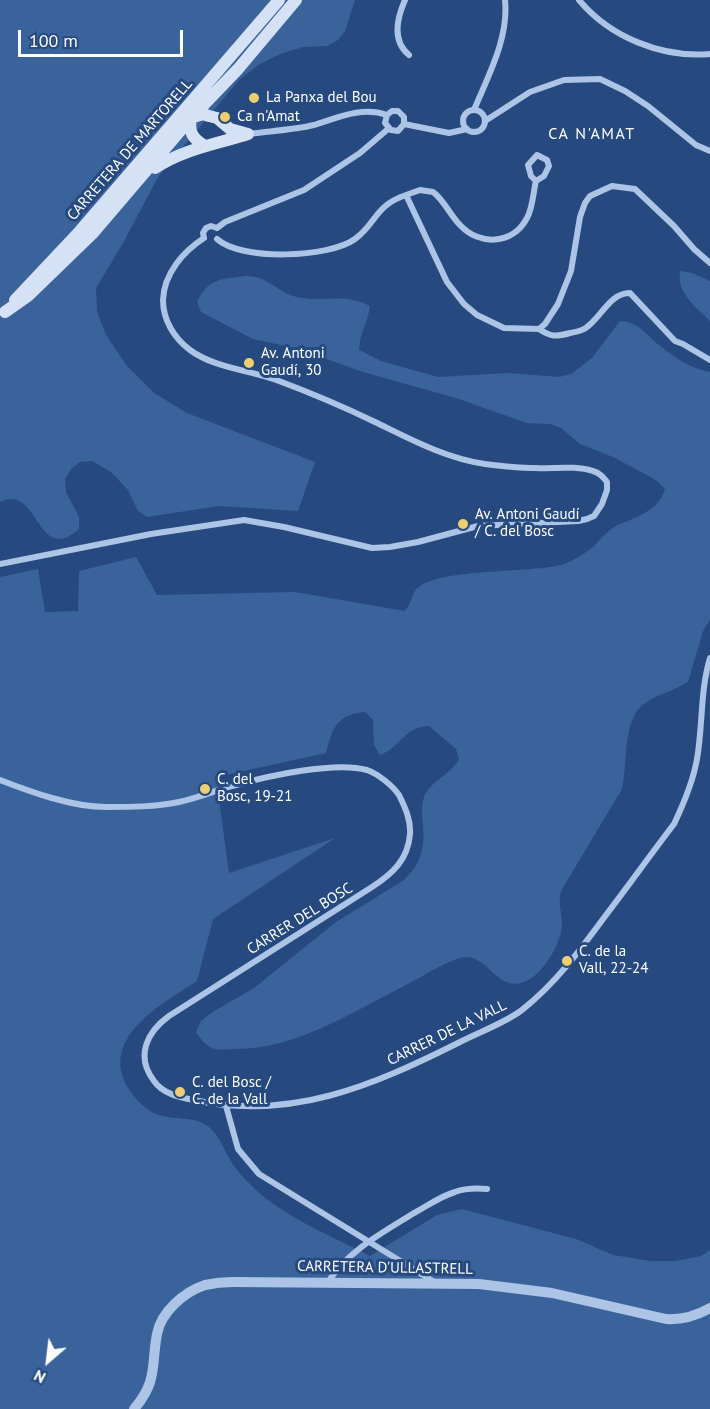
<!DOCTYPE html>
<meta charset="utf-8">
<style>
body{margin:0}
#map{position:relative;width:710px;height:1409px;overflow:hidden;background:#264a7f;font-family:"PT Sans",sans-serif}
canvas{display:block}
.north{position:absolute;left:18px;top:1331px;width:60px;height:60px;-webkit-text-stroke:4px #264a7f;paint-order:stroke;rotate:208deg;font-size:16px;font-weight:700;line-height:24px;text-align:center;color:#fff}
.north::after{content:'';display:block;margin:auto;width:21px;height:27px;background:#fff;clip-path:polygon(50% 0,100% 100%,50% 72%,0 100%)}
.scale{position:absolute;left:18px;top:30px;width:165px;height:27px;box-sizing:border-box;border:3px solid #fff;border-top:0;padding-left:8px;font-size:18px;line-height:21px;white-space:nowrap;color:#fff;-webkit-text-stroke:4px #264a7f;paint-order:stroke}
</style>
<div id="map">
<canvas width="710" height="1409"></canvas>
<div class="north">N</div>
<div class="scale">100 m</div>
</div>
<script>
const context = document.querySelector('canvas').getContext('2d');
context.lineJoin = 'round';
function fill(path, color) {
  context.fillStyle = color;
  context.fill(path, 'evenodd');
}
function strokePath(path, color, width, dash) {
  context.strokeStyle = color;
  context.lineWidth = width;
  context.lineCap = dash ? 'butt' : 'round';
  context.setLineDash(dash || []);
  context.stroke(path);
}
function write(font, color, halo, rows, align = 'center') {
  context.font = font + ' "PT Sans",sans-serif';
  context.lineWidth = 6;
  context.setLineDash([]);
  context.textBaseline = 'middle';
  context.strokeStyle = halo;
  context.fillStyle = color;
  for (const [text, x, y, turn = 0] of rows) {
    context.save();
    context.translate(x, y);
    context.rotate((+turn || 0) * Math.PI / 180);
    context.textAlign = isNaN(turn) ? turn : align;
    if (halo) context.strokeText(text, 0, 0);
    context.fillText(text, 0, 0);
    context.restore();
  }
}
fill(new Path2D(`
 M 0,0 L 355,0 L 345,31 L 338,40 L 327,46 L 303,47 L 280,54 L 258,65 L 239,80 L 158,177 L 122,245 L 96,288 L 97,312 L 106,335 L 127,366 L 154,393 L 187,413 L 315,462 L 298,511 L 219,506 L 147,517 L 138,511 L 128,490 L 111,472 L 92,461 L 80,462 L 71,469 L 65,479 L 66,492 L 79,517 L 79,529 C 36,567 39,482 0,502 Z
 M 680,271 L 692,273 L 710,281 L 710,321 C 695,306 677,294 680,271 Z
 M 246,276 C 268,276 277,292 297,297 C 323,303 344,292 370,306 C 368,322 359,334 359,350 L 381,361 L 438,377 L 509,373 L 559,377 L 571,374 L 592,358 L 620,321 C 639,322 645,334 659,345 C 675,358 690,368 710,372 L 710,620 L 703,631 L 688,682 C 674,691 658,694 645,703 C 622,718 628,764 622,789 L 561,891 C 558,903 561,910 562,922 C 563,939 547,967 533,977 C 499,1000 492,957 466,957 C 453,957 418,979 404,986 C 351,1013 296,1049 235,1049 C 228,1049 218,1051 212,1048 C 205,1045 200,1038 196,1032 L 201,1021 L 211,1013 L 254,988 L 336,922 L 404,880 C 421,864 425,848 423,825 C 422,815 421,807 424,797 C 430,782 450,774 459,760 L 456,749 L 429,726 C 405,726 400,748 380,755 L 374,745 L 373,720 L 365,712 C 337,714 332,729 326,753 L 216,777 L 229,873 L 335,838 L 213,919 L 197,981 C 163,1003 100,1037 127,1086 C 134,1098 144,1109 156,1114 C 173,1121 194,1115 209,1127 C 219,1135 223,1148 229,1158 C 235,1169 246,1180 255,1189 C 284,1217 334,1237 370,1256 L 437,1215 L 462,1209 L 576,1239 L 613,1255 L 626,1257 L 650,1261 L 676,1261 L 701,1256 L 710,1250 L 710,1409 L 0,1409 L 0,577 L 38,569 L 45,612 L 78,611 L 79,571 L 136,557 L 157,595 L 295,592 L 405,611 C 412,602 411,598 415,591 C 431,567 534,574 564,564 C 575,560 586,553 595,545 C 602,538 607,531 616,526 C 635,517 658,512 665,489 L 657,481 L 647,475 L 613,457 L 580,444 L 561,428 L 550,424 L 527,423 L 456,398 L 363,372 L 299,349 L 253,339 L 201,312 L 197,302 C 208,278 222,279 246,276 Z`), '#3a639c');
strokePath(new Path2D(`
 M 405,0 C 397,18 392,41 409,55
 M 579,0 C 610,37 661,58 710,54
 M 474,110 C 488,76 509,38 505,0
 M463 121a11 11 0 1 1 22 0a11 11 0 1 1-22 0Z
 M 387,115 L 385,123 L 391,130 L 398,131 L 404,124
 M 387,115 L 392,111 L 398,111 L 404,117 L 404,124
 M 485,121 L 530,92 L 564,80 L 600,79 L 625,91 L 648,106 L 696,145 L 710,151
 M 404,124 L 449,133 L 467,129
 M 248,134 C 270,131 293,130 314,125 C 337,118 362,106 387,115
 M 406,195 L 420,190 L 433,192 C 444,200 450,215 460,225 C 479,246 513,245 527,218 C 533,207 533,193 536,181 L 531,176 L 528,165 L 537,155 L 547,160 L 549,166 L 544,176 L 536,181
 M 217,228 L 225,222 L 304,190 L 360,153 L 388,129
 M 204,238 L 203,233 L 206,228 L 211,226 L 217,228
 M 217,239 C 241,261 329,258 355,239 C 377,223 374,206 406,195 L 447,282 L 464,304 L 477,315 L 504,328 L 539,329 L 545,324 L 558,304 L 571,271 L 580,217 L 585,203 L 590,196 L 612,186 L 635,189 L 674,226 L 694,249 L 710,263
 M 539,329 C 551,337 556,337 570,333 C 575,332 583,331 587,327 C 602,316 610,293 630,293 L 675,341 L 683,344 L 710,360
 M 0,564 L 151,534 L 244,520 L 284,527 L 372,548 L 390,547 L 418,542 L 478,526 L 578,521 L 587,519 L 594,516 L 602,504 L 607,490 L 607,482 C 603,477 600,473 593,471 C 575,465 553,469 534,468 C 518,468 501,466 485,464 C 445,458 410,439 375,422 C 344,407 311,393 279,381 C 250,370 214,368 190,350 C 174,338 163,320 163,300 C 164,273 184,251 204,238
 M 0,780 C 31,792 72,807 106,807 C 130,807 155,807 179,802 C 198,798 216,790 236,785 C 268,776 335,761 367,770 C 378,774 392,785 399,795 C 405,807 411,820 410,834 C 408,860 392,874 372,887 L 169,1016 C 147,1032 135,1056 154,1081 C 163,1094 179,1097 194,1100 C 291,1121 372,1086 458,1043 C 477,1033 505,1023 522,1010 C 556,983 581,949 606,915 C 629,885 651,854 674,824 C 684,803 693,782 697,759 C 703,725 700,691 710,658
 M 226,1106 L 238,1149 L 259,1174 L 436,1283
 M 328,1282 C 349,1250 382,1233 414,1213 C 427,1206 441,1196 455,1192 C 466,1188 476,1188 487,1189`), '#acc4e6', 6);
strokePath(new Path2D(`
 M 134,1409 C 158,1381 151,1366 157,1334 C 161,1312 184,1292 205,1285 C 214,1283 223,1282 233,1282 L 479,1284 L 552,1293 L 666,1319 C 682,1320 696,1316 710,1308`), '#acc4e6', 10);
strokePath(new Path2D(`
 M 190,118 L 203,114 L 209,116 L 217,118 L 230,129 L 248,134
 M 191,118 C 188,132 193,139 205,146
 M 155,168 C 184,149 216,144 248,134
 M 15,300 L 80,231 L 279,0
 M 5,312 L 29,295 L 92,234 L 191,118 L 238,69 L 296,0`), '#d5e2f5', 12);
for (const [x, y, r, color] of [
 [254,98,6,"#efce71"],
 [225,117,6,"#efce71"],
 [249,363,6,"#efce71"],
 [463,524,6,"#efce71"],
 [205,789,6,"#efce71"],
 [567,961,6,"#efce71"],
 [180,1092,6,"#efce71"]
]) {
  const dot = new Path2D();
  dot.arc(x, y, r, 0, 2 * Math.PI);
  context.fillStyle = color;
  context.fill(dot);
  strokePath(dot, '#264a7f', 2);
}
write('15px', '#fff', '#264a7f', [
 ["La Panxa del Bou",266,98],
 ["Ca n'Amat",237,117],
 ["Av. Antoni",261,354],
 ["Gaudí, 30",261,371],
 ["Av. Antoni Gaudí",475,515],
 ["/ C. del Bosc",475,532],
 ["C. del",217,780],
 ["Bosc, 19-21",217,797],
 ["C. de la",579,952],
 ["Vall, 22-24",579,969],
 ["C. del Bosc /",192,1083],
 ["C. de la Vall",192,1100]
], 'left');
write('15px', '#fff', '#264a7f', [
 ["CARRETERA DE MARTORELL",130,150,-49],
 ["CARRER DEL BOSC",300,919,-32],
 ["CARRER DE LA VALL",447,1033,-26],
 ["CARRETERA D'ULLASTRELL",385,1268,1]
]);
context.letterSpacing = '1.5px';
write('16px', '#fff', '#264a7f', [
 ["CA N'AMAT",592,134]
]);
context.letterSpacing = '0px';
</script>
